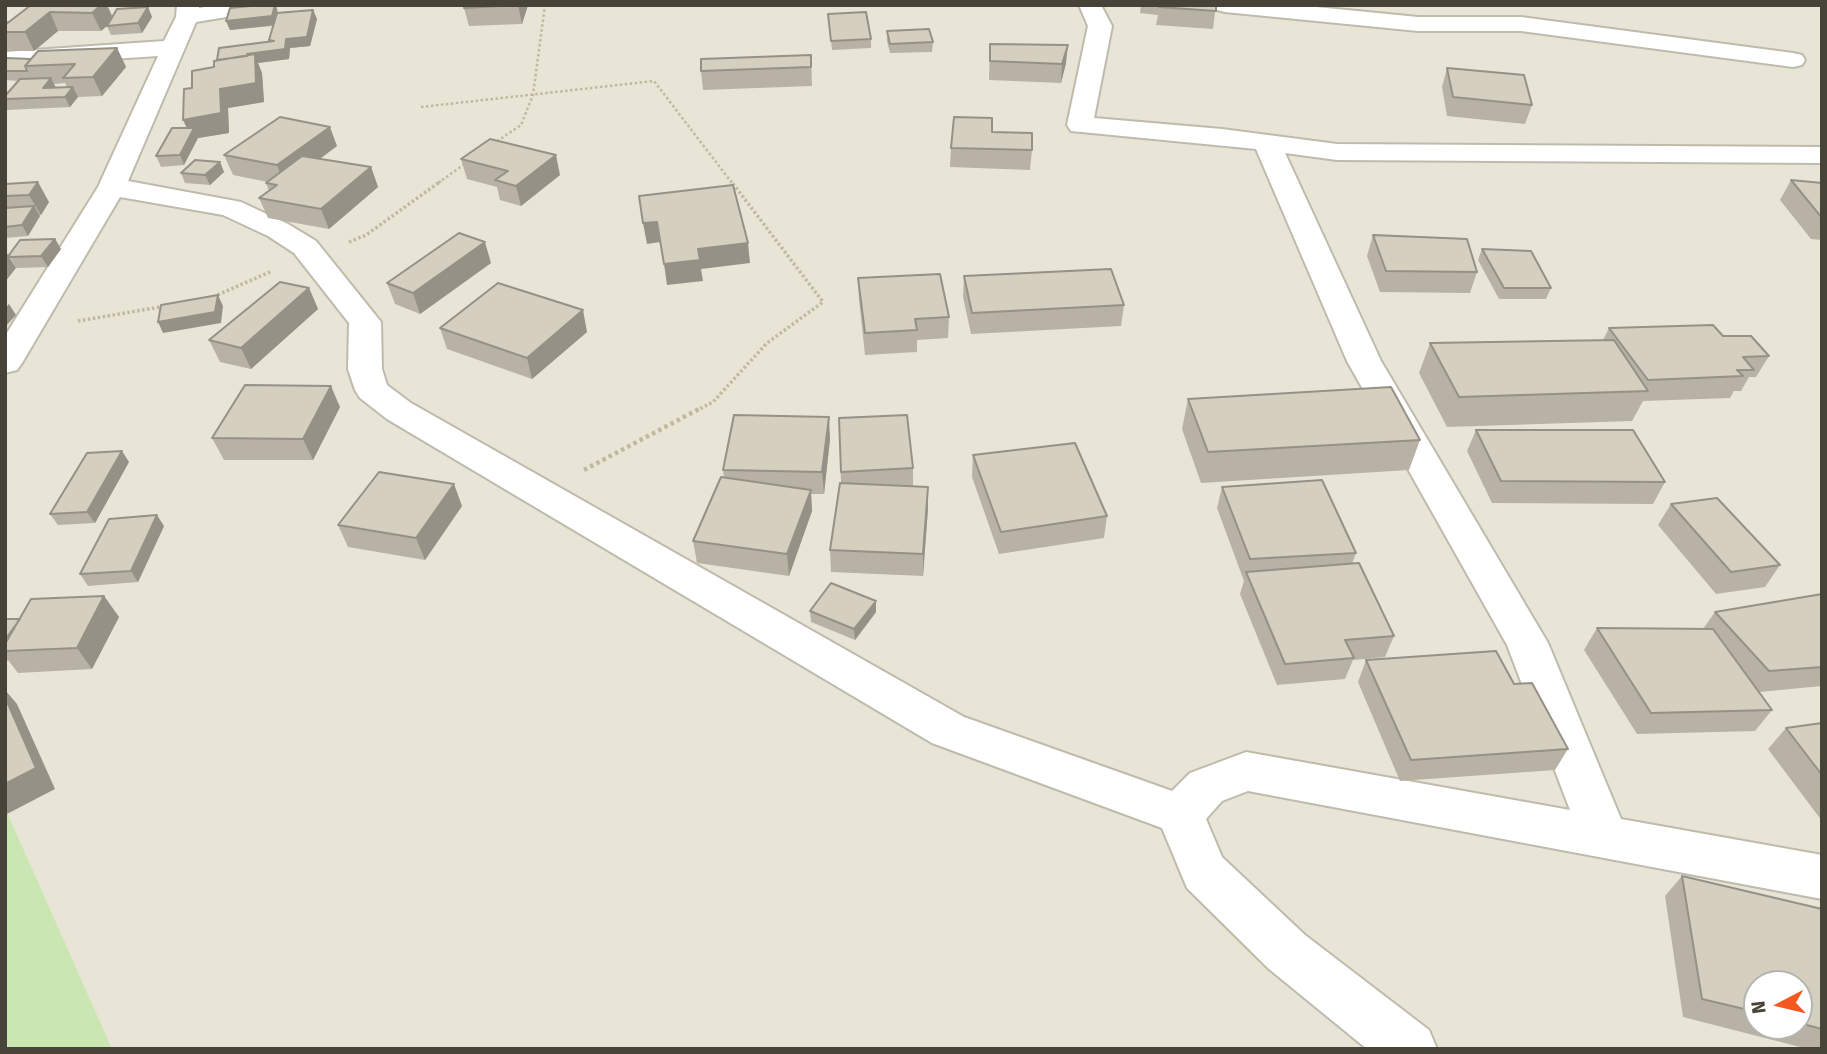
<!DOCTYPE html>
<style>
body{margin:0}
#map{position:relative;width:1827px;height:1054px;overflow:hidden;background:#f4f2e9;font-family:"Fira Sans",sans-serif}
canvas{display:block}
.frame{position:absolute;inset:0;border:7px solid #484338;pointer-events:none}
.north{position:absolute;left:1743px;top:970px;width:70px;height:70px;box-sizing:border-box;background:#fff;border:2px solid #b6b4af;border-radius:50%;rotate:263deg;font-size:19px;font-weight:700;line-height:28px;text-align:center;color:#484338}
.north::after{content:'';display:block;margin:auto;width:24px;height:32px;background:#f45821;clip-path:polygon(50% 0,100% 100%,50% 72%,0 100%)}
</style>
<div id="map">
<canvas width="1827" height="1054"></canvas>
<div class="frame"></div>
<div class="north">N</div>
</div>
<script>
const context = document.querySelector('canvas').getContext('2d');
context.lineJoin = 'round';
function fill(path, color) {
  context.fillStyle = color;
  context.fill(path, 'evenodd');
}
function strokePath(path, color, width, dash) {
  context.strokeStyle = color;
  context.lineWidth = width;
  context.lineCap = dash ? 'butt' : 'round';
  context.setLineDash(dash || []);
  context.stroke(path);
}
fill(new Path2D(`
 M 5,5 L 1822,5 L 1822,1049 L 5,1049 ZM 1757,984 L 1799,984 L 1799,1026 L 1757,1026 Z`), '#e8e5d7');
fill(new Path2D(`
 M 5,808 L 112,1049 L 5,1049 Z`), '#cae7b3');
const minor = new Path2D(`
 M 177,5 L 199,5 L 199,8 L 216,5 L 268,5 L 265,10 L 257,12 L 196,22 L 128,181 L 241,202 L 288,224 L 316,241 L 381,322 L 382,369 L 387,385 L 411,403 L 964,717 L 1172,791 L 1190,773 L 1246,752 L 1570,810 L 1507,645 L 1347,361 L 1256,149 L 1071,131 L 1067,125 L 1088,26 L 1079,5 L 1101,5 L 1112,26 L 1094,118 L 1222,129 L 1337,144 L 1822,147 L 1822,163 L 1337,160 L 1285,153 L 1381,361 L 1548,643 L 1621,819 L 1822,855 L 1822,899 L 1248,791 L 1222,801 L 1206,819 L 1222,857 L 1305,935 L 1429,1030 L 1437,1049 L 1367,1049 L 1269,969 L 1187,888 L 1162,828 L 932,743 L 387,419 L 360,398 L 355,390 L 348,369 L 349,323 L 294,253 L 268,236 L 223,215 L 120,197 L 22,363 L 17,370 L 5,373 L 5,336 L 98,187 L 158,56 L 5,66 L 5,52 L 164,41 L 176,17 Z
 M 1214,5 L 1296,5 L 1418,17 L 1521,17 L 1793,53 L 1802,55 L 1805,60 L 1802,65 L 1793,67 L 1521,31 L 1418,31 L 1225,12 L 1217,10 Z`);
strokePath(minor, '#bfbbac', 4);
strokePath(new Path2D(`
 M 421,107 L 654,81 L 732,183
 M 493,144 L 521,125 L 533,95 L 545,5
 M 438,183 L 466,163`), '#c1b89d', 2.5, [2.5, 2.5]);
strokePath(new Path2D(`
 M 349,242 L 366,235 L 441,181
 M 213,297 L 272,271
 M 78,321 L 166,306
 M 696,411 L 713,402 L 767,343 L 823,302 L 731,181`), '#c1b89d', 3.5, [2.5, 2.5]);
strokePath(new Path2D(`
 M 584,470 L 699,409`), '#c1b89d', 4.5, [3.5, 3.5]);
fill(minor, '#fff');
fill(new Path2D(`
 M 31,5 L 107,5 L 112,17 L 148,7 L 152,17 L 142,33 L 111,35 L 107,26 L 101,31 L 58,31 L 34,51 L 6,51 L 5,21 L 11,21 Z
 M 465,5 L 528,5 L 522,24 L 469,26 L 464,8 Z
 M 1141,5 L 1216,5 L 1213,29 L 1156,25 L 1158,15 L 1140,13 Z
 M 313,10 L 317,19 L 310,46 L 290,48 L 289,59 L 258,63 L 262,73 L 264,102 L 228,108 L 229,133 L 198,138 L 184,165 L 161,167 L 156,156 L 187,128 L 192,88 L 214,67 L 217,60 L 269,42 L 273,26 L 230,30 L 226,21 L 278,13 Z
 M 828,14 L 871,39 L 871,48 L 832,50 Z
 M 887,31 L 933,42 L 932,52 L 890,53 L 887,41 Z
 M 990,44 L 1066,63 L 1061,83 L 989,80 Z
 M 117,48 L 126,67 L 102,96 L 78,97 L 70,107 L 7,110 L 5,106 L 5,89 L 8,93 L 19,81 L 5,80 L 5,58 L 31,59 ZM 65,83 L 67,87 L 56,88 L 54,84 Z
 M 811,55 L 812,86 L 703,90 L 701,71 Z
 M 1447,68 L 1532,105 L 1525,124 L 1447,116 L 1442,87 Z
 M 992,132 L 1032,150 L 1030,170 L 950,167 L 951,148 Z
 M 337,146 L 320,159 L 371,167 L 378,187 L 329,229 L 268,218 L 259,198 L 269,191 L 266,183 L 268,182 L 233,175 L 224,155 Z
 M 461,159 L 560,175 L 521,206 L 500,200 L 497,187 L 467,179 Z
 M 220,162 L 224,172 L 210,185 L 185,183 L 181,173 Z
 M 1791,180 L 1822,183 L 1822,240 L 1811,239 L 1780,200 Z
 M 5,184 L 49,202 L 41,215 L 39,215 L 40,216 L 28,236 L 5,238 Z
 M 1373,235 L 1477,272 L 1470,293 L 1380,292 L 1367,256 Z
 M 55,239 L 61,249 L 48,267 L 16,268 L 9,255 Z
 M 1482,249 L 1551,288 L 1546,299 L 1499,299 L 1478,260 Z
 M 491,263 L 420,314 L 395,304 L 387,283 Z
 M 964,276 L 1124,305 L 1121,326 L 971,334 L 963,297 Z
 M 858,278 L 949,317 L 948,338 L 917,340 L 917,352 L 865,355 L 859,299 Z
 M 309,288 L 318,309 L 251,369 L 220,362 L 209,340 Z
 M 440,328 L 587,332 L 532,379 L 447,349 Z
 M 1609,328 L 1723,336 L 1769,356 L 1756,377 L 1749,377 L 1741,391 L 1734,391 L 1730,398 L 1643,401 L 1632,421 L 1447,427 L 1419,373 L 1430,343 L 1603,340 Z
 M 1188,399 L 1420,440 L 1409,470 L 1201,483 L 1182,429 Z
 M 340,407 L 313,460 L 224,460 L 212,438 Z
 M 839,418 L 913,468 L 913,486 L 928,508 L 923,576 L 831,572 L 830,550 L 841,483 Z
 M 1476,430 L 1665,482 L 1653,504 L 1492,503 L 1467,451 Z
 M 830,439 L 824,494 L 811,494 L 812,511 L 789,576 L 697,563 L 693,541 L 724,478 L 723,470 Z
 M 973,455 L 1107,516 L 1104,538 L 999,554 L 972,477 Z
 M 129,462 L 95,523 L 58,525 L 50,514 Z
 M 1222,487 L 1356,553 L 1352,564 L 1394,636 L 1385,657 L 1353,660 L 1345,679 L 1277,685 L 1240,594 L 1244,581 L 1217,508 Z
 M 1671,504 L 1780,565 L 1765,587 L 1716,594 L 1658,525 Z
 M 462,506 L 425,560 L 348,547 L 338,525 Z
 M 164,526 L 138,582 L 88,586 L 80,574 Z
 M 1822,594 L 1822,686 L 1759,692 L 1772,710 L 1755,731 L 1637,734 L 1584,650 L 1597,628 L 1703,629 L 1715,612 Z
 M 104,596 L 119,617 L 92,669 L 18,673 L 8,660 L 5,664 L 5,619 L 20,619 Z
 M 876,601 L 876,612 L 855,640 L 811,622 L 810,611 Z
 M 1366,660 L 1568,749 L 1555,770 L 1400,781 L 1358,682 Z
 M 1822,723 L 1822,821 L 1768,749 L 1786,728 Z
 M 1682,876 L 1822,909 L 1822,1049 L 1808,1049 L 1683,1017 L 1665,896 ZM 1757,984 L 1799,984 L 1799,1026 L 1757,1026 Z`), '#b7b2a4');
fill(new Path2D(`
 M 101,5 L 107,5 L 114,20 L 101,31 L 92,13 Z
 M 276,5 L 278,13 L 275,25 L 230,30 L 226,21 Z
 M 518,5 L 528,5 L 522,24 Z
 M 148,7 L 152,17 L 142,33 L 138,23 Z
 M 313,10 L 317,19 L 310,46 L 290,48 L 289,59 L 258,63 L 262,73 L 264,102 L 228,108 L 229,133 L 198,138 L 184,165 L 180,155 L 190,135 L 183,120 L 220,89 L 250,70 L 247,54 L 286,39 Z
 M 50,12 L 58,31 L 34,51 L 25,32 Z
 M 1068,45 L 1066,63 L 1061,83 L 1062,64 Z
 M 117,48 L 126,67 L 102,96 L 93,77 Z
 M 51,78 L 56,88 L 43,88 Z
 M 73,87 L 78,97 L 70,107 L 65,97 Z
 M 330,127 L 337,146 L 284,185 L 277,165 Z
 M 556,155 L 560,175 L 521,206 L 516,186 Z
 M 220,162 L 224,172 L 210,185 L 205,175 Z
 M 371,167 L 378,187 L 329,229 L 321,209 Z
 M 38,182 L 49,202 L 41,215 L 29,195 Z
 M 34,206 L 40,216 L 28,236 L 22,225 Z
 M 657,222 L 660,242 L 647,244 L 643,223 Z
 M 55,239 L 61,249 L 48,267 L 41,256 Z
 M 485,242 L 491,263 L 420,314 L 413,293 Z
 M 748,243 L 750,263 L 701,269 L 703,281 L 667,285 L 664,264 L 698,249 Z
 M 5,250 L 16,268 L 5,282 Z
 M 309,288 L 318,309 L 251,369 L 241,348 Z
 M 218,295 L 223,306 L 221,323 L 163,333 L 158,322 Z
 M 9,304 L 16,315 L 5,327 L 5,308 Z
 M 583,310 L 587,332 L 532,379 L 527,358 Z
 M 331,386 L 340,407 L 313,460 L 303,439 Z
 M 829,417 L 830,439 L 824,494 L 822,472 Z
 M 122,451 L 129,462 L 95,523 L 87,512 Z
 M 454,484 L 462,506 L 425,560 L 416,538 Z
 M 928,487 L 928,508 L 923,576 L 923,554 Z
 M 811,490 L 812,511 L 789,576 L 787,554 Z
 M 157,515 L 164,526 L 138,582 L 131,571 Z
 M 104,596 L 119,617 L 92,669 L 77,648 Z
 M 876,601 L 876,612 L 855,640 L 854,629 Z
 M 5,690 L 17,704 L 55,789 L 5,815 Z`), '#959186');
const building = new Path2D(`
 M 31,5 L 101,5 L 92,13 L 50,12 L 25,32 L 5,32 L 5,25 Z
 M 261,5 L 275,5 L 272,16 L 226,21 L 230,8 Z
 M 465,5 L 518,5 L 464,8 Z
 M 1159,5 L 1216,5 L 1216,11 L 1159,7 Z
 M 148,7 L 138,23 L 107,26 L 117,9 Z
 M 313,10 L 307,37 L 286,39 L 285,49 L 247,54 L 247,56 L 217,60 L 219,48 L 274,41 L 269,40 L 277,13 Z
 M 866,12 L 871,39 L 831,41 L 828,14 Z
 M 929,29 L 933,42 L 890,44 L 887,31 Z
 M 990,44 L 1068,45 L 1062,64 L 990,61 Z
 M 117,48 L 93,77 L 63,78 L 75,64 L 25,66 L 38,51 Z
 M 255,54 L 256,83 L 220,89 L 221,113 L 183,120 L 184,89 L 192,88 L 192,71 L 214,67 L 214,61 Z
 M 811,55 L 811,67 L 701,71 L 701,59 Z
 M 5,58 L 31,59 L 25,66 L 27,71 L 5,71 Z
 M 1447,68 L 1524,75 L 1532,105 L 1453,97 Z
 M 51,78 L 43,88 L 73,87 L 65,97 L 5,99 L 5,96 L 20,79 Z
 M 280,117 L 330,127 L 277,165 L 224,155 Z
 M 954,117 L 992,118 L 992,132 L 1032,133 L 1032,150 L 951,148 Z
 M 172,128 L 194,128 L 180,155 L 156,156 Z
 M 490,139 L 556,155 L 516,186 L 495,180 L 508,171 L 461,159 Z
 M 302,156 L 371,167 L 321,209 L 259,198 L 277,185 L 266,183 Z
 M 195,160 L 220,162 L 205,175 L 181,173 Z
 M 1791,180 L 1822,183 L 1822,218 Z
 M 38,182 L 29,195 L 5,196 L 5,184 Z
 M 733,185 L 748,243 L 698,249 L 700,260 L 664,264 L 657,222 L 643,223 L 639,196 Z
 M 34,206 L 22,225 L 5,227 L 5,208 Z
 M 459,233 L 485,242 L 413,293 L 387,283 Z
 M 1373,235 L 1467,239 L 1477,272 L 1386,271 Z
 M 55,239 L 41,256 L 10,257 L 9,255 L 20,240 Z
 M 1482,249 L 1531,251 L 1551,288 L 1504,288 Z
 M 1111,269 L 1124,305 L 972,313 L 964,276 Z
 M 940,274 L 949,317 L 915,319 L 917,330 L 865,333 L 858,278 Z
 M 280,282 L 309,288 L 241,348 L 209,340 Z
 M 498,283 L 583,310 L 527,358 L 440,328 Z
 M 218,295 L 215,312 L 158,322 L 161,305 Z
 M 1713,325 L 1723,336 L 1751,336 L 1769,356 L 1743,357 L 1754,370 L 1737,370 L 1743,376 L 1648,380 L 1609,328 Z
 M 1614,340 L 1648,391 L 1459,397 L 1430,343 Z
 M 245,385 L 331,386 L 303,439 L 212,438 Z
 M 1391,387 L 1420,440 L 1208,452 L 1188,399 Z
 M 734,415 L 829,417 L 822,472 L 723,470 Z
 M 907,415 L 913,468 L 841,472 L 839,418 Z
 M 1476,430 L 1633,430 L 1665,482 L 1501,481 Z
 M 1075,443 L 1107,516 L 1001,532 L 973,455 Z
 M 122,451 L 87,512 L 50,514 L 87,453 Z
 M 379,472 L 454,484 L 416,538 L 338,525 Z
 M 721,477 L 811,490 L 787,554 L 693,541 Z
 M 1322,480 L 1356,553 L 1250,559 L 1222,487 Z
 M 840,483 L 928,487 L 923,554 L 830,550 Z
 M 1717,498 L 1780,565 L 1731,572 L 1671,504 Z
 M 157,515 L 131,571 L 80,574 L 109,519 Z
 M 1359,563 L 1394,636 L 1345,640 L 1354,658 L 1285,664 L 1246,572 Z
 M 831,583 L 876,601 L 854,629 L 810,611 Z
 M 1822,594 L 1822,667 L 1769,671 L 1715,612 Z
 M 104,596 L 77,648 L 5,651 L 5,644 L 31,599 Z
 M 5,619 L 20,619 L 5,640 Z
 M 1597,628 L 1713,629 L 1772,710 L 1651,713 Z
 M 1496,651 L 1514,684 L 1532,683 L 1568,749 L 1411,760 L 1366,660 Z
 M 5,697 L 36,768 L 5,784 Z
 M 1822,723 L 1822,775 L 1786,728 Z
 M 1682,876 L 1822,909 L 1822,1029 L 1799,1023 L 1799,984 L 1757,984 L 1757,1012 L 1702,999 Z`);
fill(building, '#d5cfbf');
strokePath(building, '#959186', 2);
</script>
